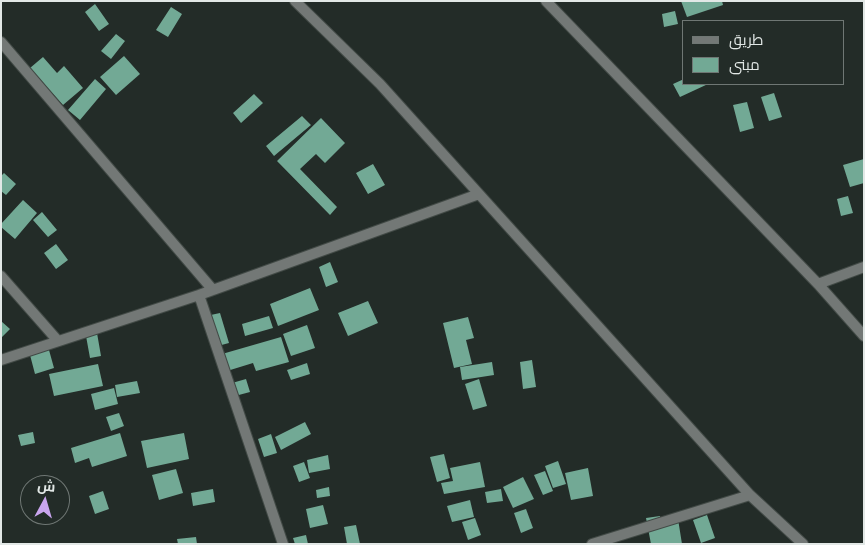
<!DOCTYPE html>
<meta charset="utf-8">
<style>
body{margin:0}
#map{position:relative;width:865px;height:545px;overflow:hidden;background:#232c28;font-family:Georgia,Cairo,serif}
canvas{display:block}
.frame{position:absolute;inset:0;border:2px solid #e2e8e6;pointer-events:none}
.legend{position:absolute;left:682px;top:20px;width:162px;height:65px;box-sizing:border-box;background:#232c28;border:1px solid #6f7774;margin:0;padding:6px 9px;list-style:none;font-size:15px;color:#e2e8e6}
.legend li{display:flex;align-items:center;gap:10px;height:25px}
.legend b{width:25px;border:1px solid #6f7774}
.north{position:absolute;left:20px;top:475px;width:50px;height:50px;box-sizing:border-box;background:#232c28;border:1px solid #6f7774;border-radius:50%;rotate:6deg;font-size:14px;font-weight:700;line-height:20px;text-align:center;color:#e2e8e6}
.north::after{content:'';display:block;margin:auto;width:18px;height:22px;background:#c9a5ee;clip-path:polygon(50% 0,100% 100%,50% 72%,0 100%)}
</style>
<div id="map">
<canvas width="865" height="545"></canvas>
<div class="frame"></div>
<ul class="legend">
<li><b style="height:6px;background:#737876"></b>طريق</li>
<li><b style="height:14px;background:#72a995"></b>مبنى</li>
</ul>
<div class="north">ش</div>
</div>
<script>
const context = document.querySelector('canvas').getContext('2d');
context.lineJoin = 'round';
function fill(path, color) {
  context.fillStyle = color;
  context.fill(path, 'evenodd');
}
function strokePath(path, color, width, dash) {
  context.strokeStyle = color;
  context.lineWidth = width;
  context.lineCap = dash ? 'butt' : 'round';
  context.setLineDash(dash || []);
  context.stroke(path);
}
fill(new Path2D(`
 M 681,1 L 722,1 L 723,5 L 687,17 Z
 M 95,4 L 109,24 L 99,31 L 85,12 Z
 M 171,7 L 182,14 L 168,37 L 156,30 Z
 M 675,11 L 678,24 L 664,27 L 662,14 Z
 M 116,34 L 125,41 L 111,59 L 101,51 Z
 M 124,56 L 140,74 L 116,95 L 100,77 Z
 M 43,57 L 57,73 L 64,66 L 83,88 L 63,105 L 30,68 Z
 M 95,79 L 106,89 L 80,120 L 68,110 Z
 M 684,79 L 684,84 L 708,84 L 680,97 L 673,84 Z
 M 774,93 L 782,117 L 769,121 L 761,97 Z
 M 254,94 L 263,103 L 241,123 L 233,113 Z
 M 747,102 L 754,128 L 740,132 L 733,105 Z
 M 302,116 L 311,125 L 274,156 L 266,146 Z
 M 321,118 L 345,143 L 325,163 L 316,154 L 300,169 L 337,207 L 330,215 L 277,161 Z
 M 864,159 L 864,183 L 850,187 L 843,165 Z
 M 373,164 L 385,185 L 368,194 L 356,173 Z
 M 4,173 L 16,184 L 6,195 L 1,191 L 1,176 Z
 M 848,196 L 853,213 L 841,216 L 837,199 Z
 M 23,200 L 37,213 L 15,239 L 1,227 L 1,224 Z
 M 42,212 L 57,230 L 48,237 L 33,220 Z
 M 56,244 L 68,260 L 56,269 L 44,253 Z
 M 330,262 L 338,282 L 326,287 L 319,267 Z
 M 310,288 L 319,310 L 278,326 L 270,304 Z
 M 368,301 L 378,323 L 348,336 L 338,313 Z
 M 220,313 L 229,343 L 214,347 L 206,316 Z
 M 269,316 L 273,328 L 245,336 L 242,324 Z
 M 468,317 L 474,338 L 466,340 L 472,364 L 454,368 L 443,323 Z
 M 1,321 L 10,329 L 1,338 Z
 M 307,325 L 315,348 L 291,356 L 283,334 Z
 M 97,333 L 101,356 L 90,358 L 86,336 Z
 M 281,337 L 289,362 L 256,371 L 253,363 L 227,371 L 222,354 Z
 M 49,350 L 54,368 L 35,374 L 30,355 Z
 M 532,360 L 536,387 L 523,389 L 520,362 Z
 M 492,362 L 494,375 L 462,380 L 460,367 Z
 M 307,363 L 310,374 L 291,380 L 287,370 Z
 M 98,364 L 103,386 L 54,396 L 49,374 Z
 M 246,379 L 250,392 L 235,396 L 232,383 Z
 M 479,379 L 487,406 L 473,410 L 465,384 Z
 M 137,381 L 140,393 L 117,397 L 115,385 Z
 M 114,388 L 118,404 L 95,410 L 91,394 Z
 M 119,413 L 124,426 L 111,431 L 106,417 Z
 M 305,422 L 311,434 L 281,450 L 275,437 Z
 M 33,432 L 35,443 L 21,446 L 18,435 Z
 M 120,433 L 127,456 L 92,467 L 89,458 L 75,463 L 71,448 Z
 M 184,433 L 189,459 L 147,468 L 141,441 Z
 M 271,434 L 277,453 L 264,457 L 258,439 Z
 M 444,454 L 450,478 L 437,482 L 430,457 Z
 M 328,455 L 330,469 L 309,473 L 307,460 Z
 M 558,461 L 566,484 L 553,488 L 545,466 Z
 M 304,462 L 310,478 L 299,482 L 293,466 Z
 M 480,462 L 485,487 L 444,494 L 441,483 L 453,481 L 450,468 Z
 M 588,468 L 593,496 L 571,500 L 565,473 Z
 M 176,469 L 183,493 L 159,500 L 152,475 Z
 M 545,471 L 553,491 L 543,495 L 534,475 Z
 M 523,477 L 534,499 L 513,508 L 503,487 Z
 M 329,487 L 330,496 L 317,498 L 316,490 Z
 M 213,489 L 215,502 L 193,506 L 191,493 Z
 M 501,489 L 503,501 L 487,503 L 485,492 Z
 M 103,491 L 109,509 L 95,514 L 89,496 Z
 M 470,500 L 474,517 L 452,522 L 447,506 Z
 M 323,505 L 328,524 L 310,528 L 306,509 Z
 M 526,509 L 533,528 L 521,533 L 514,513 Z
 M 707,515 L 715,538 L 701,543 L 693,520 Z
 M 660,516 L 661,522 L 678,519 L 682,544 L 651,544 L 646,518 Z
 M 475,518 L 481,535 L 468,540 L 462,522 Z
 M 356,525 L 360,544 L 347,544 L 344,527 Z
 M 306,535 L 308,544 L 295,544 L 293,538 Z
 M 196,537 L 197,544 L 178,544 L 177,539 Z`), '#72a995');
const street = new Path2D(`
 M 295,1 L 380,84 L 750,495 L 803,544
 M 546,1 L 818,284 L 864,336
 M 1,42 L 213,290
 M 1,276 L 58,341
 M 818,284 L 864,267
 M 199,295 L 283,544
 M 1,360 L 199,295 L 479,194
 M 592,544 L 750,495`);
strokePath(street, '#424a46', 12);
strokePath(street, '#737876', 10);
</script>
